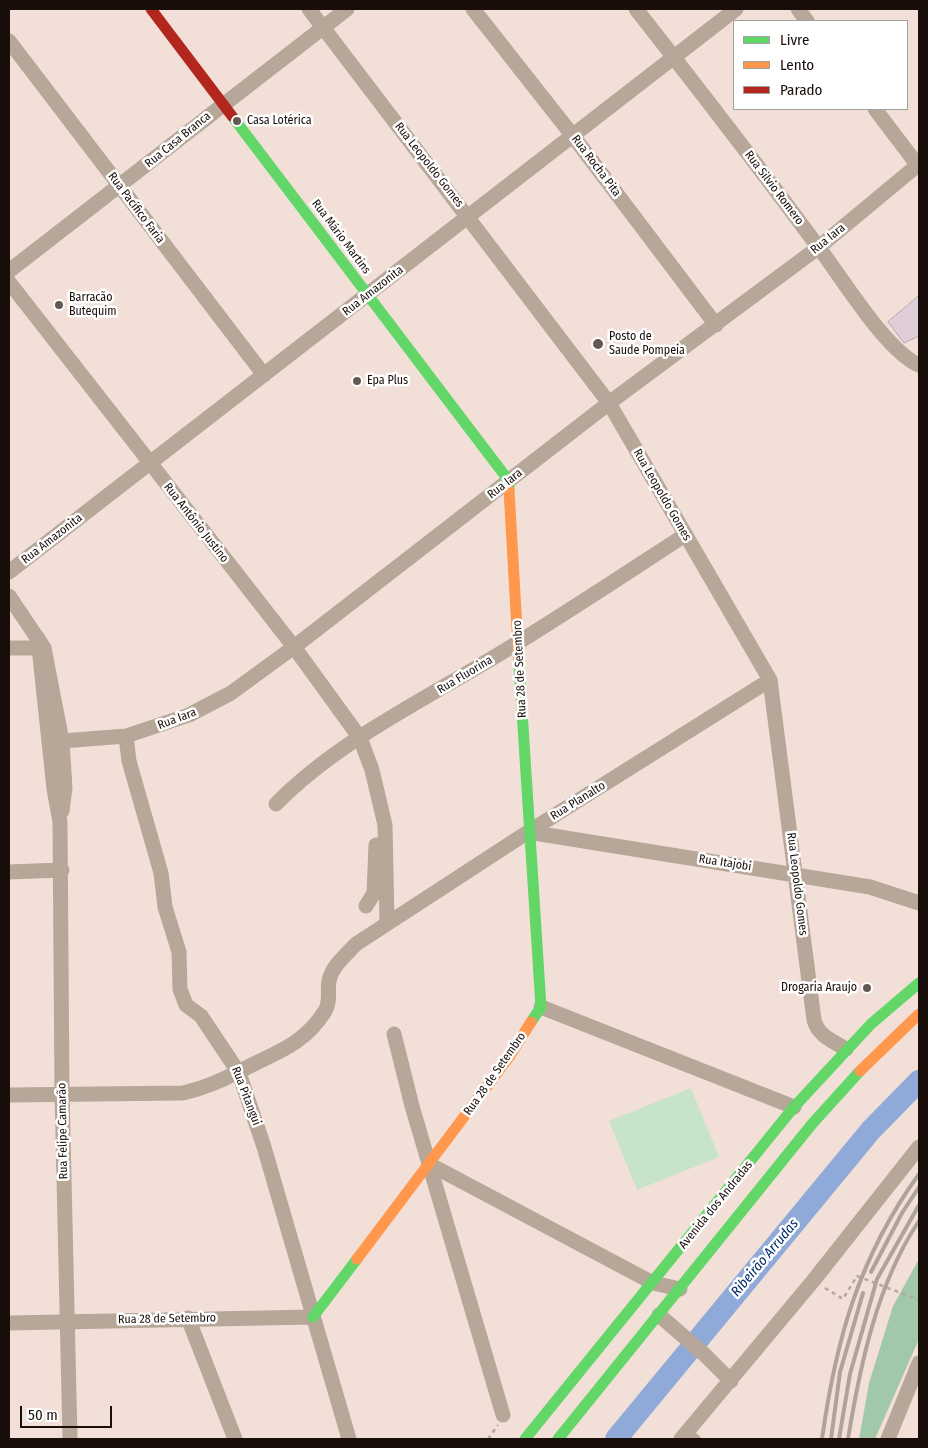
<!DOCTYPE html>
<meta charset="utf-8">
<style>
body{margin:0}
#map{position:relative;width:928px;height:1448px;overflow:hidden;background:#f2e0d8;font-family:"Fira Sans Condensed",sans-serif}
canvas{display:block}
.frame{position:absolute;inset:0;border:10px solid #190e0a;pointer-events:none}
.legend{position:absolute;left:733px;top:20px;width:175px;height:90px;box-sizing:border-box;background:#fff;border:1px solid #a39f9d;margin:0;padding:6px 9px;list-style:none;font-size:15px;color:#190e0a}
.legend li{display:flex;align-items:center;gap:10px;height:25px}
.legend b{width:25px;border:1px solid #a39f9d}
.scale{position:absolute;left:20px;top:1406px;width:92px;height:22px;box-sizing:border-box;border:2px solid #190e0a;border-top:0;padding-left:6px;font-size:15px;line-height:18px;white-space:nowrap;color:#190e0a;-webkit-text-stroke:4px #fff;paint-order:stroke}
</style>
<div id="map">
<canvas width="928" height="1448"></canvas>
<div class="frame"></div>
<ul class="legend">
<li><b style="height:6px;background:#63d668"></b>Livre</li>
<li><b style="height:6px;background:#ff974d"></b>Lento</li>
<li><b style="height:6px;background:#b3261e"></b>Parado</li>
</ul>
<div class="scale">50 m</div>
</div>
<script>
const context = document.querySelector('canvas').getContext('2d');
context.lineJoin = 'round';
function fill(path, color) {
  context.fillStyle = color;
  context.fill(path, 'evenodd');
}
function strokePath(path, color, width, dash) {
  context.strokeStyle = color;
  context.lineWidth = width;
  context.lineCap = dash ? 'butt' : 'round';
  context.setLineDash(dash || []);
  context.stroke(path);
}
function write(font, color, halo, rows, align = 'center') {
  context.font = font + ' "Fira Sans Condensed",sans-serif';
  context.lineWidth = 5;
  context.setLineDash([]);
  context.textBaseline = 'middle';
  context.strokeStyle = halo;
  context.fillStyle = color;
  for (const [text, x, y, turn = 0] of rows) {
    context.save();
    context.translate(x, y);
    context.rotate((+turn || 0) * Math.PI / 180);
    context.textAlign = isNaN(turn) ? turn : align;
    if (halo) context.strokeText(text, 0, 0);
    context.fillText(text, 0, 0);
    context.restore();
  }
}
fill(new Path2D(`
 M 691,1088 L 719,1157 L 637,1190 L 609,1121 Z`), '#c7e3c8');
fill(new Path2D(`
 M 919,1259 L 919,1339 L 875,1439 L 859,1439 L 869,1383 L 893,1306 Z`), '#a1c9a9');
strokePath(new Path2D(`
 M 616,1439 L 871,1130 L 919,1081`), '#8fa9d8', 22);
const building = new Path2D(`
 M 919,296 L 919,336 L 904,343 L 888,322 Z`);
fill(building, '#dfcdd7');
strokePath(building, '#b6aaab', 1);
strokePath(new Path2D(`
 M 825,1288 L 843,1299 L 857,1276 L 919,1300
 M 488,1439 L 498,1425`), '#b5a79d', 2.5, [4, 4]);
strokePath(new Path2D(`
 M 687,1431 L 697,1439`), '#b6a799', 8);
strokePath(new Path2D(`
 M 309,9 L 609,403 L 770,680 L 814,1020 C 818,1036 833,1041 846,1049
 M 473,9 L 573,136 L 716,325
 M 636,9 C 698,88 759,167 819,248 C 843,279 886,351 919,365
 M 798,9 L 807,21
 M 9,41 L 264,375
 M 875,109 L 919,167
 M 9,271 L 347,9
 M 9,282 L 294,647 L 360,738 L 372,770 L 385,825 L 387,923
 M 9,572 L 736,9
 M 9,596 L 44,648 L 62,741 L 65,788 L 62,811
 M 38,638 L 54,789 L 60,822 L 62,1092 L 70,1439
 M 9,648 L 44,648
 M 126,736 L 129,761 L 161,873 L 165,907 L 179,952 L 180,989 L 186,1005 L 201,1016 L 239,1073 L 264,1147 L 349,1439
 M 62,741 L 126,736 L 189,715 L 231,693 L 294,647 L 609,403 L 819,247 L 919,164
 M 276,804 C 335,744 414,705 486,662 C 553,622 619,578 685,535
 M 528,832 L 870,887 L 919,903
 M 9,872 L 62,870
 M 366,906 L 374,893 L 376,845
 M 541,1007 L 794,1107
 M 394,1034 L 412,1106 L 503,1415
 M 9,1095 L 183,1093 C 209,1087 226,1078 250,1066 C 280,1051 306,1042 325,1011 C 331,1001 327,991 329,981 C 332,966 346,955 356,944 L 528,832 L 770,680
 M 429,1164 L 653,1283 L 680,1289
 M 659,1315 L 705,1355 L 731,1381
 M 188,1318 L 235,1439
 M 9,1323 L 313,1317
 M 681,1439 L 813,1281 L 919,1147
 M 888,1439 L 919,1363`), '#b6a799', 15);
strokePath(new Path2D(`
 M 232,116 L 509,481 L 509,490
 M 519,664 L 541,1007 L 531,1022
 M 313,1317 L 357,1259
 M 525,1439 L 794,1107 L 871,1024 L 919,983
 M 558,1439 L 812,1124 L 860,1071`), '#63d668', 11);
strokePath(new Path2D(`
 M 509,490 L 519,664
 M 860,1071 L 919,1014
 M 357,1259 L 509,1057 L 531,1022`), '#ff974d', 11);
strokePath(new Path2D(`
 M 151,9 L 232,116`), '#b3261e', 11);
strokePath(new Path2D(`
 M 871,1272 L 902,1213 L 919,1187
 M 822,1439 C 836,1339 859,1257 919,1174
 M 831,1439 L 840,1372 L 863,1293
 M 839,1439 L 850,1374 L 877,1279 L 919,1205
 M 848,1439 C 860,1366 877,1283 919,1221`), '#b0a298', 4);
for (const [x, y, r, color] of [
 [237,121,5,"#655852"],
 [59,305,5,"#655852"],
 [598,344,6,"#655852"],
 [357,381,5,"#655852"],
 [867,988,5,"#655852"]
]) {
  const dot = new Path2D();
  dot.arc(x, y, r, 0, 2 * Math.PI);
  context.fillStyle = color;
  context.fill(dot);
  strokePath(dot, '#fff', 2);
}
write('12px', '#190e0a', '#fff', [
 ["Casa Lotérica",247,121],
 ["Barracão",69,298],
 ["Butequim",69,312],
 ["Posto de",609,337],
 ["Saude Pompeia",609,351],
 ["Epa Plus",367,381],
 ["Drogaria Araujo",857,988,"right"]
], 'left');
write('12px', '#190e0a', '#fff', [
 ["Rua Casa Branca",178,140,-39],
 ["Rua Leopoldo Gomes",429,165,52],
 ["Rua Rocha Pita",596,166,53],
 ["Rua Silvio Romero",774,188,53],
 ["Rua Pacífico Faria",136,208,53],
 ["Rua Mário Martins",341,237,53],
 ["Rua Iara",828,239,-39],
 ["Rua Amazonita",373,291,-38],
 ["Rua Iara",505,484,-38],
 ["Rua Leopoldo Gomes",662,495,60],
 ["Rua Antônio Justino",196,523,52],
 ["Rua Amazonita",52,539,-38],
 ["Rua 28 de Setembro",520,669,-93],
 ["Rua Fluorina",465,675,-31],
 ["Rua Iara",177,719,-21],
 ["Rua Planalto",578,801,-32],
 ["Rua Itajobi",725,863,9],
 ["Rua Leopoldo Gomes",797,884,83],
 ["Rua 28 de Setembro",495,1074,-55],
 ["Rua Pitangui",246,1096,69],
 ["Rua Felipe Camarão",63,1131,-91],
 ["Avenida dos Andradas",716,1205,-51],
 ["Rua 28 de Setembro",167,1319,-1]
]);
write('italic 14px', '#022b69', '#fff', [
 ["Ribeirão Arrudas",765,1258,-50]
]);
</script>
